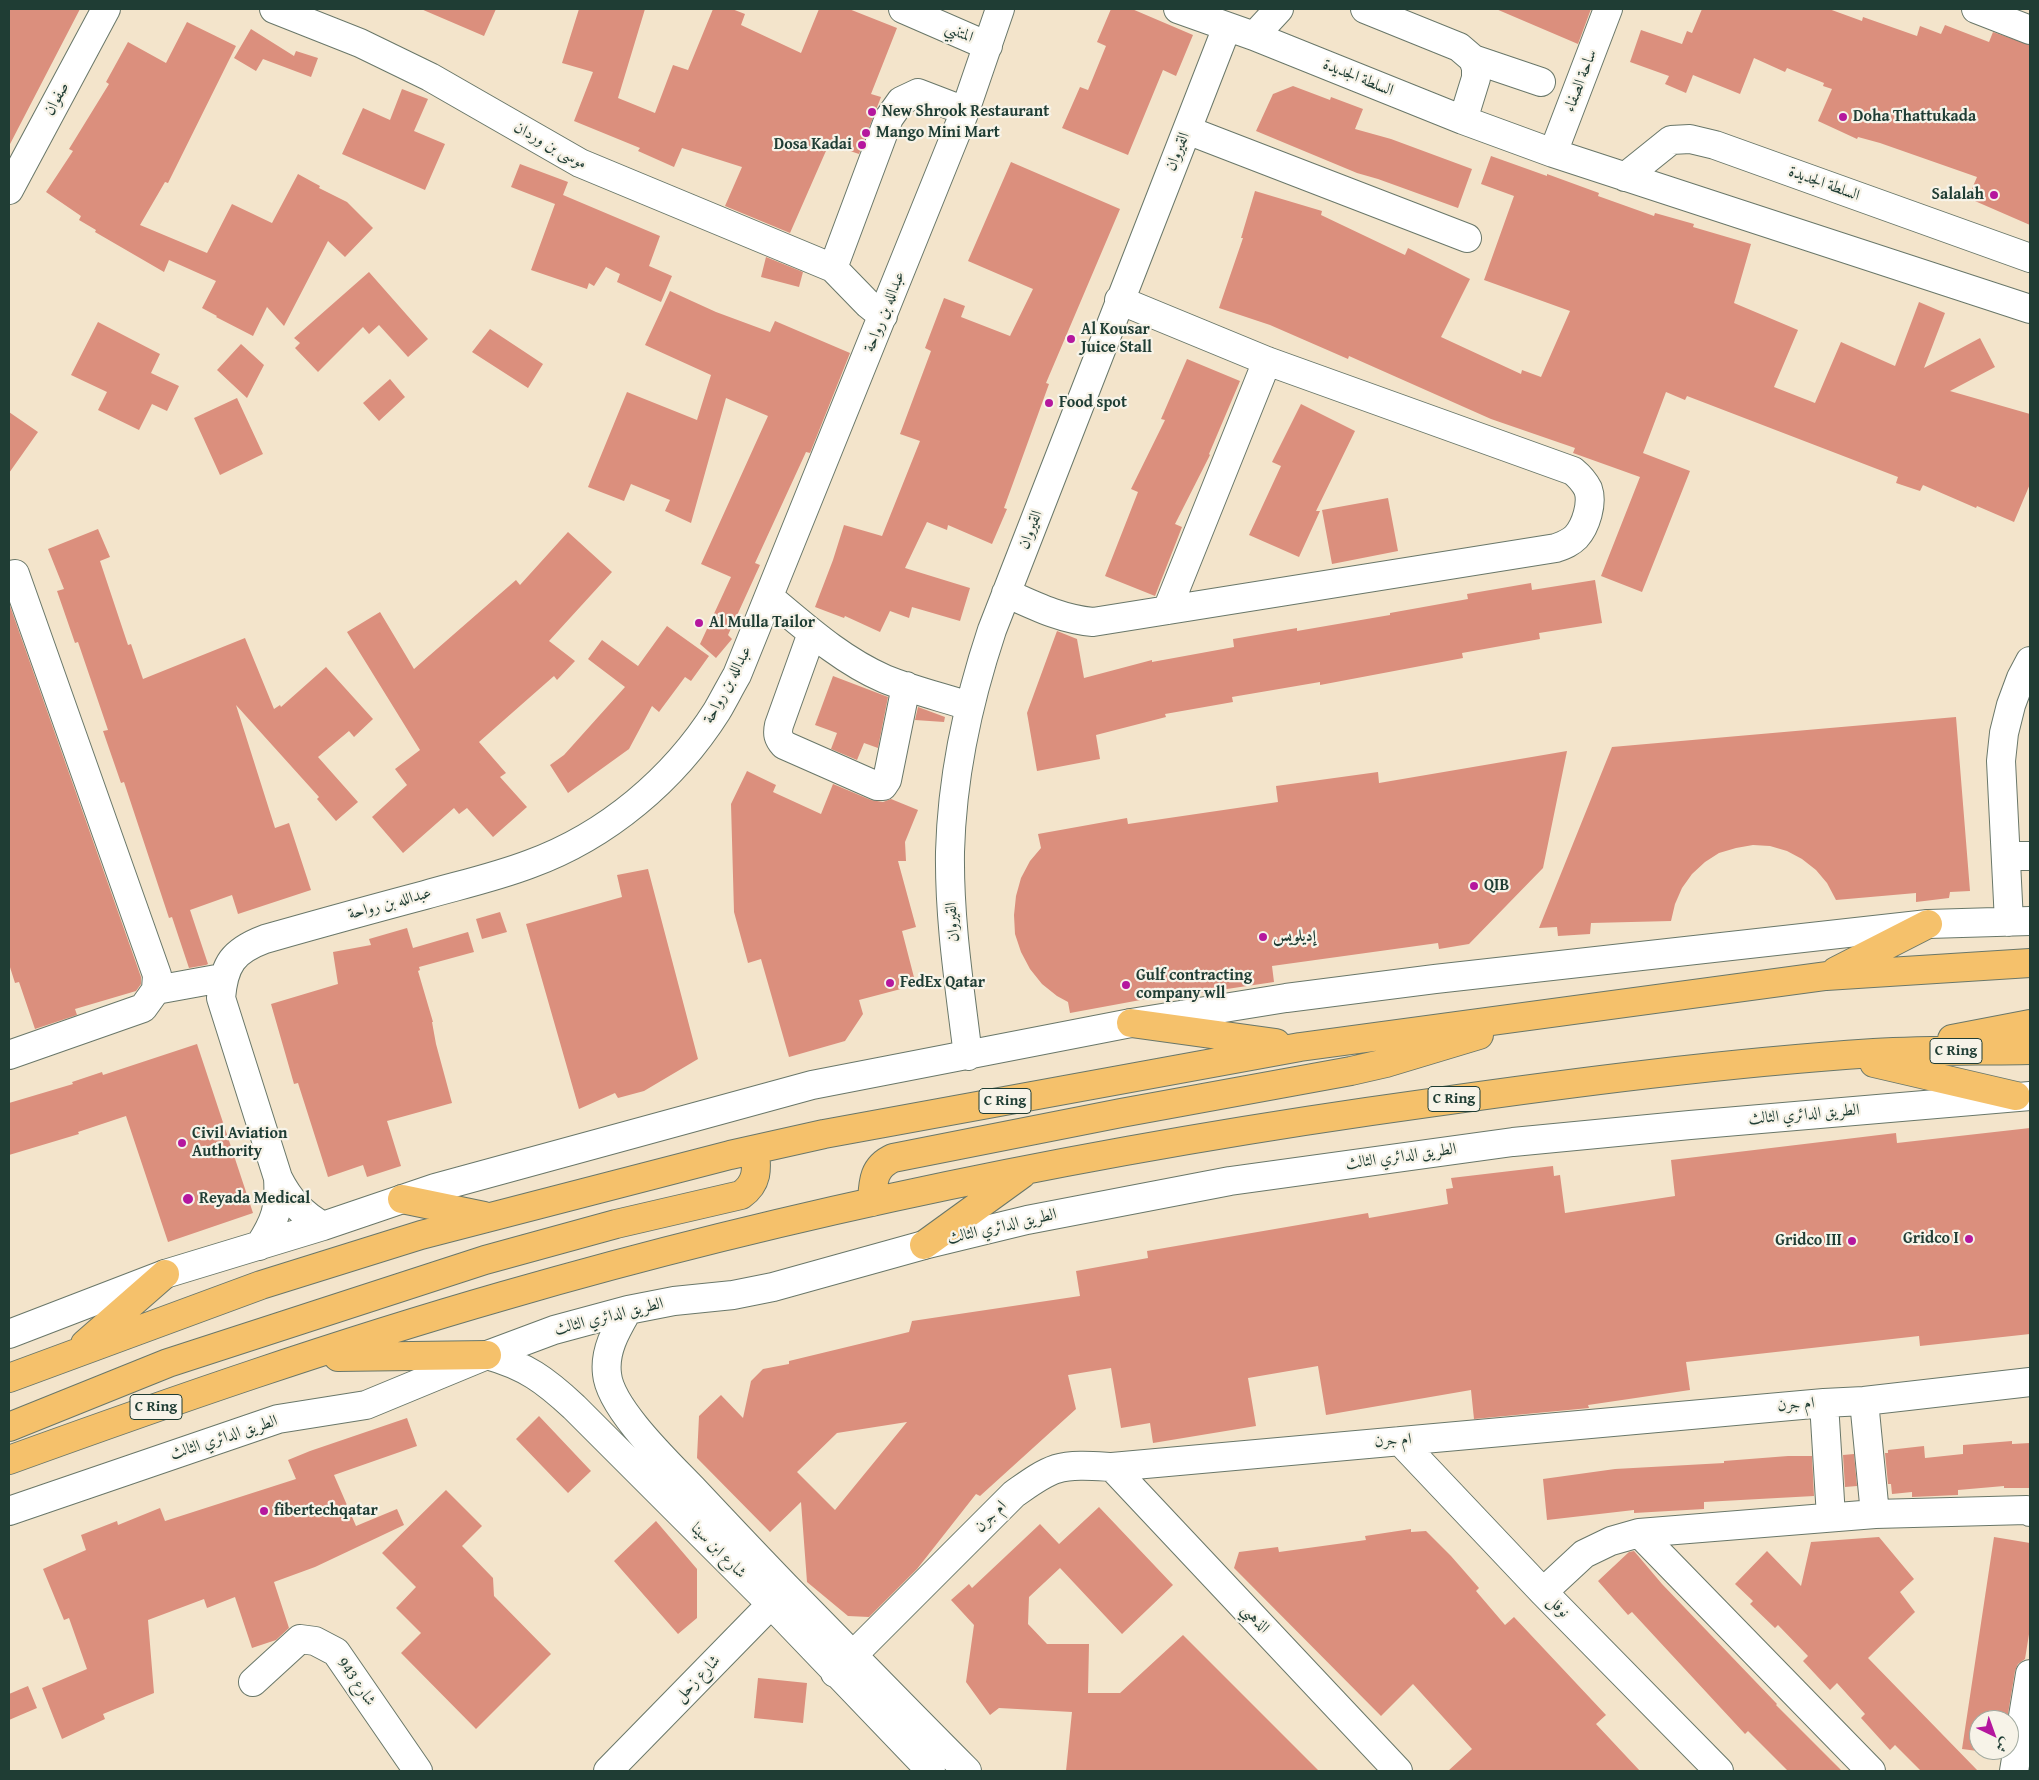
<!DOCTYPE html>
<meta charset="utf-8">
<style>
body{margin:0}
#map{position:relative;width:2039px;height:1780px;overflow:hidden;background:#f3e4cb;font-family:"Gentium Book Plus",Amiri,serif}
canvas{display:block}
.frame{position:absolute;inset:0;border:10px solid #1f3d34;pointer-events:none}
.north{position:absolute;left:1969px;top:1710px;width:50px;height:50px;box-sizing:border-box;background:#f7f3e8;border:1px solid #a1aaa0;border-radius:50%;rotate:138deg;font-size:14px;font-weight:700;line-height:20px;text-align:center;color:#1f3d34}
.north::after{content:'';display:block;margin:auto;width:18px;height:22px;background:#b5179e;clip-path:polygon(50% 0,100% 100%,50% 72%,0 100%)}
</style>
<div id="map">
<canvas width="2039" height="1780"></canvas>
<div class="frame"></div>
<div class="north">ش</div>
</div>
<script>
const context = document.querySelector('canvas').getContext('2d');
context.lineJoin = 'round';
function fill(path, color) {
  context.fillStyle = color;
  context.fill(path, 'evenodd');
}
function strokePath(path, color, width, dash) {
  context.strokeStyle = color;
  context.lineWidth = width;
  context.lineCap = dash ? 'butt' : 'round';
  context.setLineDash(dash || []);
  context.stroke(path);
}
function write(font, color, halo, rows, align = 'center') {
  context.font = font + ' "Gentium Book Plus",Amiri,serif';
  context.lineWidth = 4.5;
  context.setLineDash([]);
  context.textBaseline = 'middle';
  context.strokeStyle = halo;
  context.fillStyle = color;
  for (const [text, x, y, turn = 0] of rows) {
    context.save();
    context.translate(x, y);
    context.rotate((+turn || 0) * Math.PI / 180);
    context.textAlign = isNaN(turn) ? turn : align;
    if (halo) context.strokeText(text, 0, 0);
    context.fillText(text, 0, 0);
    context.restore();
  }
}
fill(new Path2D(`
 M 9,9 L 80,9 L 9,146 Z
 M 421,9 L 496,9 L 484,36 Z
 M 579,9 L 645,9 L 618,98 L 655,113 L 673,65 L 688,70 L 713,9 L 732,9 L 745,14 L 741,25 L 801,53 L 819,9 L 849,9 L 897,28 L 871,94 L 881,97 L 859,154 L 829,144 L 790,233 L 725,206 L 742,167 L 682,148 L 674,167 L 638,151 L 640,148 L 574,121 L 593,72 L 562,63 Z
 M 1111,9 L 1132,9 L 1193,35 L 1176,76 L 1163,70 L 1128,155 L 1062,128 L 1080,87 L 1088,90 L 1106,46 L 1097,42 Z
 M 1496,9 L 1591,9 L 1578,44 Z
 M 1702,9 L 1829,9 L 1862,21 L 1863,17 L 1917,36 L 1920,26 L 1941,34 L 1945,25 L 1989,42 L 1993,32 L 2030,45 L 2030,225 L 1968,198 L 1977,177 L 1880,143 L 1858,137 L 1857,139 L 1818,121 L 1832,89 L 1823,86 L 1824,83 L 1787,68 L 1785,72 L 1754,58 L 1740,94 L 1693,75 L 1686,93 L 1665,84 L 1669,76 L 1630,62 L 1641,30 L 1682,44 L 1687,31 L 1692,33 Z
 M 187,22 L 236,46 L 168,183 L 165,182 L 140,225 L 207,253 L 232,204 L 272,223 L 298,174 L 320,186 L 319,188 L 347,202 L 373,228 L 345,257 L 328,241 L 284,326 L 267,307 L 253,336 L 216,317 L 217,316 L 202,308 L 216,281 L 169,260 L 164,272 L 95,232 L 96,230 L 79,220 L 81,216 L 46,192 L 73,151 L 69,149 L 109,84 L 106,82 L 128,42 L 166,63 Z
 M 251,29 L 294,56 L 296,51 L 318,58 L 311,77 L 263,59 L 256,71 L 234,58 Z
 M 1293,86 L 1330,100 L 1331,97 L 1363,109 L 1355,129 L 1391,139 L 1472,169 L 1458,208 L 1378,179 L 1357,173 L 1256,131 L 1273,94 Z
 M 402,89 L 428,99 L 414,131 L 445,144 L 425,190 L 342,154 L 363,108 L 390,120 Z
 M 1491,156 L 1547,176 L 1547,174 L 1599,193 L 1598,196 L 1654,216 L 1655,213 L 1694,224 L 1693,227 L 1751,244 L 1734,303 L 1798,330 L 1774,387 L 1815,403 L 1841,342 L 1895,366 L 1919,302 L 1945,313 L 1924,368 L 1980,338 L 1995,367 L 1950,391 L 2030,414 L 2030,484 L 2014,522 L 1977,506 L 1976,508 L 1923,485 L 1920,491 L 1896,483 L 1898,477 L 1687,396 L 1685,400 L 1666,392 L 1643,453 L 1690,471 L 1642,592 L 1601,576 L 1640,477 L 1573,453 L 1575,448 L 1491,419 L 1349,356 L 1348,359 L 1270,325 L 1219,308 L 1243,238 L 1241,238 L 1255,191 L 1322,211 L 1321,215 L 1405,255 L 1408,248 L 1470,279 L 1441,337 L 1521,374 L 1522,370 L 1541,377 L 1570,311 L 1484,280 L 1514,196 L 1481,184 Z
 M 1011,162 L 1120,209 L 1046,383 L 1049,384 L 1004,508 L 1007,509 L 992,544 L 948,525 L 947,530 L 927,522 L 905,568 L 970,588 L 960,621 L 912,607 L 909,618 L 890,611 L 880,632 L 845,616 L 844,618 L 815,607 L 833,560 L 844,525 L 882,536 L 920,441 L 900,434 L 931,351 L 925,348 L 944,298 L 965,306 L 961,317 L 1010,336 L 1033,289 L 968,261 Z
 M 520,164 L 568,182 L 563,195 L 660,236 L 649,266 L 672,276 L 661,302 L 617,282 L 620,274 L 606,267 L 594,286 L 589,283 L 587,289 L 531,270 L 555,204 L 511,187 Z
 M 766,257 L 803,272 L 799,287 L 761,277 Z
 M 369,272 L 428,339 L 408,357 L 379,325 L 369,334 L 363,327 L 318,372 L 295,348 L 300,343 L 294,338 Z
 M 670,291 L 716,312 L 770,332 L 775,321 L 850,353 L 810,453 L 806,452 L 755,563 L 760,565 L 728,635 L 732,639 L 716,658 L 700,644 L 731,577 L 701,564 L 768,416 L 726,398 L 691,523 L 665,511 L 670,500 L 631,484 L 624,501 L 588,487 L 627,392 L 697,420 L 711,375 L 645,345 Z
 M 98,322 L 160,354 L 151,373 L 179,386 L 167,411 L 152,404 L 139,430 L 98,410 L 107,392 L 71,375 Z
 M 490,329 L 543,364 L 528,388 L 472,352 Z
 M 241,344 L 264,365 L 247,398 L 217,370 Z
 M 1187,359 L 1240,381 L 1209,454 L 1210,455 L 1175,524 L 1182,527 L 1155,596 L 1105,576 L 1138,492 L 1131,489 L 1165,420 L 1161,419 Z
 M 390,379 L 405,397 L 379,421 L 363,403 Z
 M 237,398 L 263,454 L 220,475 L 194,418 Z
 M 1301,404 L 1355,431 L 1316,511 L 1320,511 L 1299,557 L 1249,535 L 1281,466 L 1272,462 Z
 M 9,412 L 38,432 L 9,473 Z
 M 1388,498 L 1398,551 L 1332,564 L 1322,510 Z
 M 98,529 L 110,557 L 100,561 L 128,645 L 131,644 L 143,679 L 245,638 L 274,709 L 280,705 L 281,707 L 326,667 L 373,719 L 354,737 L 349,731 L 318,757 L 358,802 L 336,821 L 317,799 L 319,797 L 236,705 L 275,828 L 289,823 L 311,890 L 238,914 L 232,895 L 190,910 L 208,964 L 206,965 L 189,968 L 172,917 L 169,918 L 124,782 L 121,783 L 103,731 L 108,730 L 78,642 L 75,643 L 57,591 L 64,589 L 48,549 Z
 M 568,532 L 612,572 L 549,641 L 575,661 L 557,680 L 554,676 L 479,742 L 506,773 L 500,777 L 527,807 L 493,837 L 467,808 L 459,814 L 454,808 L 403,853 L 372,817 L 407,785 L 395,769 L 420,750 L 347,632 L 380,612 L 414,669 L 516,580 L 520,585 Z
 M 1595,580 L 1602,623 L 1539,633 L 1540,639 L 1462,653 L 1463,658 L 1320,685 L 1320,682 L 1232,697 L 1233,702 L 1165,714 L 1166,717 L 1096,735 L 1100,759 L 1037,771 L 1027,713 L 1057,631 L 1077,639 L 1084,678 L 1152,660 L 1152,662 L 1234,647 L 1233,639 L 1297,628 L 1297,631 L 1390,615 L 1390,613 L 1468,599 L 1467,594 L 1531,583 L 1532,590 Z
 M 9,603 L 141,977 L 141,984 L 136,991 L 75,1009 L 77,1015 L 35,1029 L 19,982 L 15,983 L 9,964 Z
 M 667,626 L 709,656 L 691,681 L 685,677 L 659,712 L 652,706 L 629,749 L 568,793 L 550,765 L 564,755 L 625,687 L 588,659 L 602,640 L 638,666 Z
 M 833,676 L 888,697 L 878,748 L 864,743 L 857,760 L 831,749 L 837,733 L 815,725 Z
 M 918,707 L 945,717 L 944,722 L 915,720 Z
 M 1956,717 L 1970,891 L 1950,892 L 1949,898 L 1916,902 L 1916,893 L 1836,900 L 1827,883 L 1816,870 L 1802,859 L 1787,851 L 1770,846 L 1753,845 L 1736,848 L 1719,853 L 1705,862 L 1692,874 L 1682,888 L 1675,904 L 1671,921 L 1591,923 L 1590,934 L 1558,936 L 1557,927 L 1539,928 L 1612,747 Z
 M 1567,751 L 1543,868 L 1469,944 L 1439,949 L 1438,943 L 1272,966 L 1274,982 L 1173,997 L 1173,994 L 1070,1013 L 1068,1002 L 1057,996 L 1042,984 L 1030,969 L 1021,952 L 1015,934 L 1014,915 L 1016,896 L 1021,878 L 1030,861 L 1041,848 L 1038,834 L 1127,818 L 1128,824 L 1278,802 L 1276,786 L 1378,772 L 1379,783 Z
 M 747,771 L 776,785 L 773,792 L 821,814 L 833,784 L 871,800 L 883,802 L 891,799 L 918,810 L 905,842 L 906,861 L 898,861 L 916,927 L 902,931 L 916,985 L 859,1000 L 863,1014 L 845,1041 L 789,1057 L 761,959 L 748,963 L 734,912 L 731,804 Z
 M 648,869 L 698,1059 L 644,1091 L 618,1098 L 615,1093 L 579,1109 L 526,924 L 622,897 L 617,875 Z
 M 500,912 L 507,932 L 482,939 L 476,919 Z
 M 407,928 L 413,948 L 468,932 L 474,952 L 419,967 L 420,970 L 418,971 L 433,1022 L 432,1022 L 436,1044 L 452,1103 L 387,1121 L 401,1166 L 367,1177 L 363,1165 L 328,1177 L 298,1083 L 294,1084 L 271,1004 L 338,984 L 333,952 L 371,945 L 369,939 Z
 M 197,1044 L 253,1213 L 168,1242 L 126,1116 L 78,1132 L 79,1134 L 9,1155 L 9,1103 L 73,1084 L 72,1082 L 102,1072 L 103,1075 Z
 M 2030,1128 L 2030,1334 L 1920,1346 L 1919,1336 L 1686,1362 L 1690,1390 L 1588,1405 L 1589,1408 L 1474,1419 L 1471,1390 L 1326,1415 L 1318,1366 L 1248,1378 L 1256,1426 L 1153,1443 L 1150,1423 L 1121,1428 L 1111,1368 L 1068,1375 L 1076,1409 L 980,1496 L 976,1494 L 917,1569 L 869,1617 L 848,1616 L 807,1582 L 801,1502 L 770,1532 L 697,1458 L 699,1416 L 721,1395 L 743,1418 L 751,1381 L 763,1369 L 789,1364 L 789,1361 L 909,1332 L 912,1321 L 1080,1296 L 1076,1271 L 1148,1258 L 1147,1251 L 1368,1213 L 1369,1218 L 1448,1204 L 1446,1189 L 1453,1188 L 1451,1178 L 1553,1166 L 1554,1176 L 1560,1175 L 1565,1213 L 1675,1196 L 1671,1160 L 1896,1133 L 1897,1143 ZM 907,1422 L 835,1510 L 797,1472 L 837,1433 Z
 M 539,1416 L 591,1471 L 568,1493 L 516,1439 Z
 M 407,1418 L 417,1446 L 334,1475 L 356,1526 L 397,1509 L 404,1525 L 315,1567 L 274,1582 L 289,1628 L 276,1640 L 252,1648 L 235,1597 L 207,1608 L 204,1599 L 148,1620 L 154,1693 L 103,1714 L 105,1719 L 62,1739 L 42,1688 L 87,1669 L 69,1618 L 64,1620 L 43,1569 L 86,1550 L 81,1535 L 117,1521 L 118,1525 L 160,1508 L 165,1521 L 296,1479 L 288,1460 L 310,1451 Z
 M 2012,1441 L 2012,1444 L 2030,1443 L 2030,1488 L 2004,1488 L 2004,1486 L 1958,1490 L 1958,1495 L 1912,1497 L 1912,1492 L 1892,1494 L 1891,1484 L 1888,1484 L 1885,1453 L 1888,1453 L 1888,1450 L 1924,1446 L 1925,1458 L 1963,1454 L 1963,1445 Z
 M 1854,1454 L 1857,1486 L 1845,1487 L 1843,1455 Z
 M 1788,1456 L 1812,1456 L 1814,1496 L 1704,1502 L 1704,1509 L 1634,1513 L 1634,1510 L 1547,1520 L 1543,1479 L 1615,1469 L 1724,1463 L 1724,1461 Z
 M 446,1490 L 482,1526 L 462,1546 L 493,1578 L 494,1596 L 551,1654 L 476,1729 L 401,1653 L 421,1633 L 396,1608 L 416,1587 L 382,1553 Z
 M 1099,1507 L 1173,1585 L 1122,1634 L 1060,1568 L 1029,1597 L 1028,1624 L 1047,1644 L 1089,1644 L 1088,1693 L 1120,1693 L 1183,1635 L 1319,1771 L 1066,1771 L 1072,1712 L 999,1708 L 990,1715 L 966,1682 L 974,1625 L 951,1600 L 969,1584 L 972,1588 L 1040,1524 L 1059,1544 Z
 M 656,1521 L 697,1569 L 697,1618 L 678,1634 L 614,1561 Z
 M 1411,1529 L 1411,1532 L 1426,1531 L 1451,1556 L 1479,1588 L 1476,1591 L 1505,1625 L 1514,1617 L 1606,1715 L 1596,1724 L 1640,1771 L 1448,1771 L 1472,1749 L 1413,1684 L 1381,1716 L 1234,1568 L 1239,1552 L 1278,1547 L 1279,1552 L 1366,1540 L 1365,1536 Z
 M 1879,1537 L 1914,1579 L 1900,1592 L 1915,1612 L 1868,1658 L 1978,1771 L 1921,1771 L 1895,1745 L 1890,1750 L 1861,1718 L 1865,1714 L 1837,1683 L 1830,1690 L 1803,1661 L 1808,1656 L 1778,1625 L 1775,1628 L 1750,1604 L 1753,1601 L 1735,1584 L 1767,1551 L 1801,1586 L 1811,1542 Z
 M 1994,1537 L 2030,1543 L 2030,1628 L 2025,1659 L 2018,1664 L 2015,1671 L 2007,1720 L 1979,1720 L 1979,1750 L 2002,1750 L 2001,1754 L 1962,1749 Z
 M 1634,1551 L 1662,1584 L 1777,1704 L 1776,1705 L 1842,1771 L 1788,1771 L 1748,1731 L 1745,1734 L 1632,1612 L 1628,1615 L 1598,1581 L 1629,1552 Z
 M 758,1678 L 807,1683 L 803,1723 L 754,1718 Z
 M 28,1686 L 37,1708 L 9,1720 L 9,1694 Z`), '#db8f7d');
const minor = new Path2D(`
 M 274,9 L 360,43 L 430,77 L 580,163 L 833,268 L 868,304 L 883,316
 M 903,9 L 988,46
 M 1178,9 L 1254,36 L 1463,120 L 1553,153 L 2030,309
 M 1365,9 L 1459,47 L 1473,59 L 1476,68 L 1476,78 L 1463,120
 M 1976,9 L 2030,30
 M 1254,36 L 1279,9
 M 1473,59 L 1541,82
 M 1187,130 L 1467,238
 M 1553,153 L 1608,9
 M 1625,177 L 1671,140 L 1690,139 L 1715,145 L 2030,258
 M 9,190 L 106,9
 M 833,268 L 889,118 L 901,101 L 918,93 L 965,111
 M 1006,593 C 1035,606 1061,619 1093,622 L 1556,548 C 1564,545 1570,543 1576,537 C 1586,526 1593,503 1588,489 C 1584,481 1579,476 1573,471 L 1267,361 L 1119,300
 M 769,597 C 805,627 841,660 885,679 C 912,690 941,697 969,706
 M 1167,610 L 1267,361
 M 812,633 L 779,725 C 777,734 778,738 784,745 L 877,786 L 883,786 L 887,780 L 906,686
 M 2006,856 L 2030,856
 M 2009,922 L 2001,761 L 2004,733 L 2011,705 L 2021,678 L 2030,661
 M 156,990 L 222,978
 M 9,1055 L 143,1008 L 156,990 L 157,975 L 15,574
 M 968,1056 C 960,989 949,921 950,852 C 952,776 968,702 992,630 L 1227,27
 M 323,1226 C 302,1214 289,1200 278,1178 L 221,998 C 224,964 233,951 265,939 C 318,924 372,909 425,895 C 460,885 496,877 530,864 C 607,836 674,779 717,711 C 724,699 730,687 737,675 L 965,111 L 1000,9
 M 259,1246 C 275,1222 280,1207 278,1178
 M 628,1310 C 617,1329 604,1350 607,1374 C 610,1408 668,1463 692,1488 C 723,1521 754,1554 786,1587 C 846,1648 906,1710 967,1771
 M 9,1334 L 165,1274 L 323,1226 L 435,1188 L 812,1085 L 1131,1023 L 1286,998 L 1435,979 L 1928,924 L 2030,921
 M 487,1355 C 526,1366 545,1380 574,1407 L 771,1604 L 931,1771
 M 1864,1401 L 1875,1514
 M 1824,1403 L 1831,1517
 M 1400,1441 L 1543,1592 L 1719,1771
 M 1112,1467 L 1398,1771
 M 9,1511 L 278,1419 L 366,1405 L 487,1355 L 554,1330 L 628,1310 L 674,1301 L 733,1295 L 773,1287 L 924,1245 L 1027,1220 L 1230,1181 L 1513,1142 L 1690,1125 L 2030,1096
 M 1639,1533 L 1871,1771
 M 1543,1592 L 1584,1554 L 1611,1541 L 1639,1533 L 1875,1514 L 2027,1510 L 2030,1512
 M 835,1673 L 1014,1494 C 1027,1485 1041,1474 1056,1469 C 1073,1464 1094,1466 1112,1467 L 1824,1403 L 1864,1401 L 2030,1382
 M 253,1682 L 300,1639 L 315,1641 L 336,1652 L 418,1771
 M 608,1771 L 784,1591
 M 2014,1771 L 2030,1674`);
const highway = new Path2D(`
 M 1836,971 L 1928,924
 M 1131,1023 L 1276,1043
 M 1952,1039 L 2030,1024
 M 1874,1063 L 2016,1096
 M 402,1199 L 484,1216
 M 872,1202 C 873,1182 873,1167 893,1158 L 1121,1113 L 1351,1071 L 1386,1063 L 1479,1035
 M 924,1245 L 1022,1174
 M 85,1344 L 165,1274
 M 338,1357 L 487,1355
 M 9,1378 L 261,1285 L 421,1235 L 730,1155 L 824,1134 L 1300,1047 L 1826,976 L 2030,963
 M 9,1427 L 168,1363 L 485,1260 L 616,1224 L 741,1195 C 758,1183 757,1169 755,1150
 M 9,1460 C 172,1401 336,1344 503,1296 C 806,1208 1116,1146 1429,1103 C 1577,1082 1725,1063 1874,1053 C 1926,1050 1978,1051 2030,1050`);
strokePath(minor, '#697769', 30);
strokePath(highway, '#697769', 30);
strokePath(minor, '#fff', 28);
strokePath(highway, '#f5c16b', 28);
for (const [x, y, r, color] of [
 [872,112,5,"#b5179e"],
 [1843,117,5,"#b5179e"],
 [866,133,5,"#b5179e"],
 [862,145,5,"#b5179e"],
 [1994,195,5,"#b5179e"],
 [1071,339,5,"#b5179e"],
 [1049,403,5,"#b5179e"],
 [699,623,5,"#b5179e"],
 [1474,886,5,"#b5179e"],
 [1263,937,5,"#b5179e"],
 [890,983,5,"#b5179e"],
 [1126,985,5,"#b5179e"],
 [182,1143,5,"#b5179e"],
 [188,1199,6,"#b5179e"],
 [1969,1239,5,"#b5179e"],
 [1852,1241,5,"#b5179e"],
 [264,1511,5,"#b5179e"]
]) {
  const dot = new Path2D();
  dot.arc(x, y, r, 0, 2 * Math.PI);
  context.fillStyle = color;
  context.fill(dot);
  strokePath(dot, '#f7f3e8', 2);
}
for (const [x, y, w] of [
 [1956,1051,52],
 [1454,1099,52],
 [1005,1101,52],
 [156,1407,52]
]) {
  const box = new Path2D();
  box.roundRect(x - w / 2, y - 12.5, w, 25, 4);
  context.fillStyle = '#f7f3e8';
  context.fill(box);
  strokePath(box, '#1f3d34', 1);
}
write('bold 15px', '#1f3d34', null, [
 ["C Ring",1956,1051],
 ["C Ring",1454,1099],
 ["C Ring",1005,1101],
 ["C Ring",156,1407]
]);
write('16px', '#1f3d34', '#f7f3e8', [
 ["المتنبي",959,33,23],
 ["السلطة الجديدة",1358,78,22],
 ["ساحة الصفاء",1581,81,-69],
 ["صفوان",57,99,-62],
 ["موسى بن وردان",550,146,29],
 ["القيروان",1178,152,-68],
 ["السلطة الجديدة",1824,184,20],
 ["عبدالله بن رواحة",885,312,-68],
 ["القيروان",1031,530,-69],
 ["عبدالله بن رواحة",728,685,-62],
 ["عبدالله بن رواحة",390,904,-15],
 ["القيروان",953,922,-94],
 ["الطريق الدائري الثالث",1804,1115,-5],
 ["الطريق الدائري الثالث",1401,1157,-8],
 ["الطريق الدائري الثالث",1002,1227,-13],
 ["الطريق الدائري الثالث",609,1317,-14],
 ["ام جرن",1796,1405,-5],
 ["الطريق الدائري الثالث",224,1438,-18],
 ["ام جرن",1393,1441,-5],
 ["ام جرن",991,1517,-45],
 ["شارع ابن سينا",718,1551,45],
 ["نوفل",1558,1607,45],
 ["الذهبي",1255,1619,47],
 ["شارع زحل",698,1679,-46],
 ["شارع 943",356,1682,55]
]);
write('bold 16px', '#1f3d34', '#f7f3e8', [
 ["New Shrook Restaurant",882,112],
 ["Doha Thattukada",1853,117],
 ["Mango Mini Mart",876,133],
 ["Dosa Kadai",852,145,"right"],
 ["Salalah",1984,195,"right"],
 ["Al Kousar",1081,330],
 ["Juice Stall",1081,348],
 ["Food spot",1059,403],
 ["Al Mulla Tailor",709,623],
 ["QIB",1484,886],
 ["إديلويس",1273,937],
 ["Gulf contracting",1136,976],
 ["company wll",1136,994],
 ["FedEx Qatar",900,983],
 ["Civil Aviation",192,1134],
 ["Authority",192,1152],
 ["Reyada Medical",199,1199],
 ["Gridco I",1959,1239,"right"],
 ["Gridco III",1842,1241,"right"],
 ["fibertechqatar",274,1511]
], 'left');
</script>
